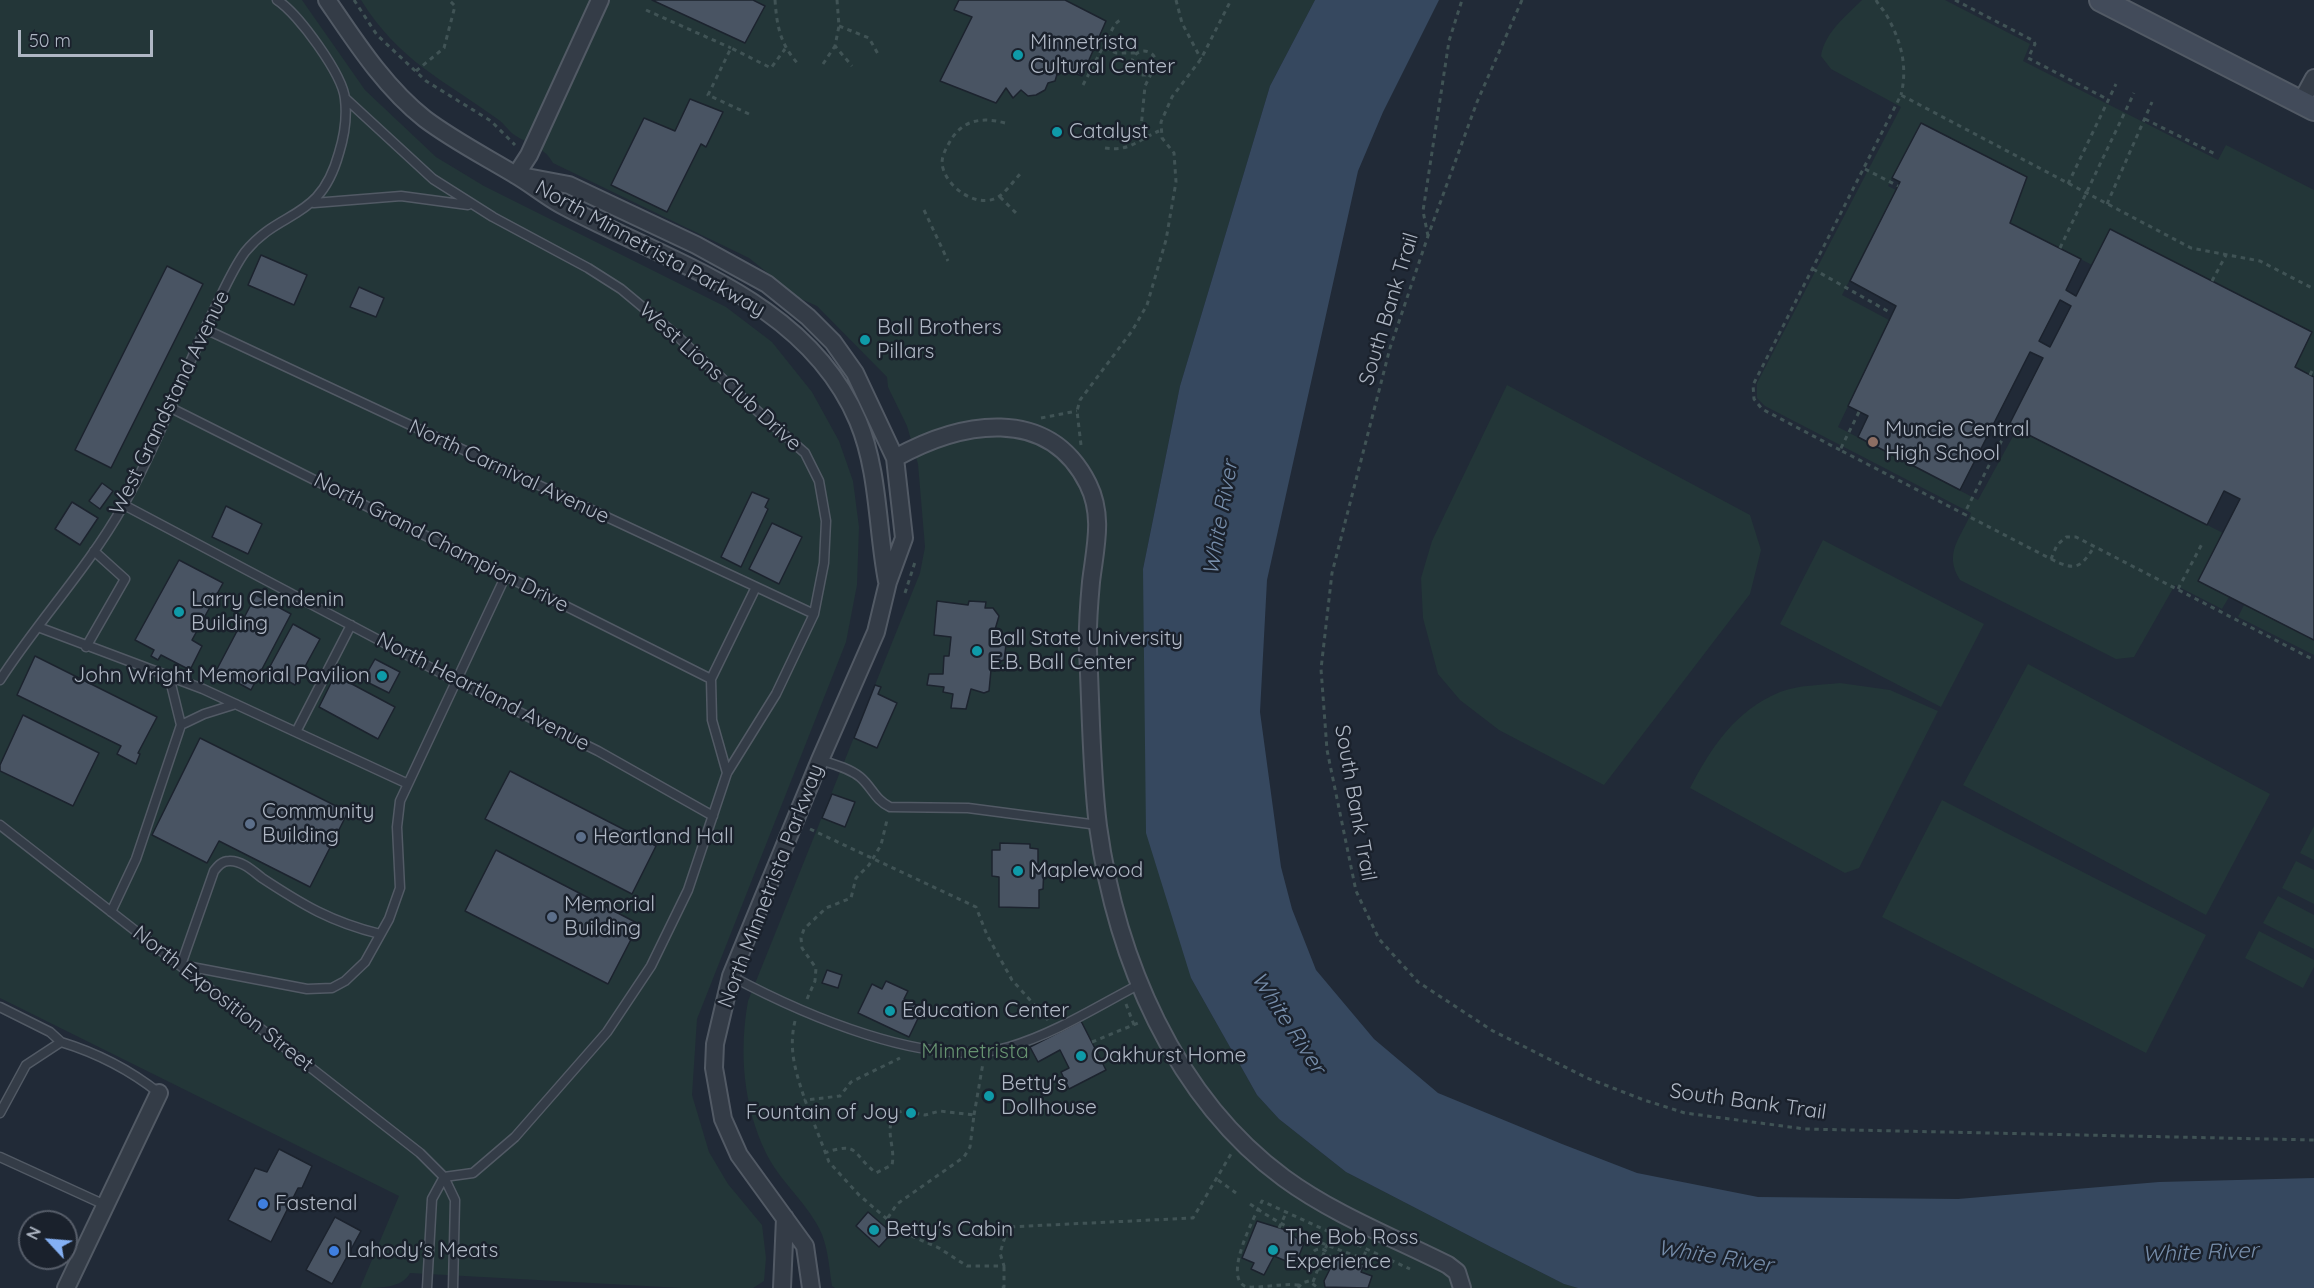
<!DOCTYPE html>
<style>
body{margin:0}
#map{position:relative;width:2314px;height:1288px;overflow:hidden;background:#212a37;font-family:Quicksand,sans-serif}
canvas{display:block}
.north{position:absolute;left:18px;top:1210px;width:60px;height:60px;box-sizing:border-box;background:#1a212c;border:2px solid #565d69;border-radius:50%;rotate:296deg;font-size:16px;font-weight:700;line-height:24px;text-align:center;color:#afb7c4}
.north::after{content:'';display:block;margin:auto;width:21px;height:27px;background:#84b0f4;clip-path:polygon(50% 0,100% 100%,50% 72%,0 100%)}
.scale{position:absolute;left:18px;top:30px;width:135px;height:27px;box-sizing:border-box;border:3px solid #afb7c4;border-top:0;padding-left:8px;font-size:18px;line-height:21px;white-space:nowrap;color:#afb7c4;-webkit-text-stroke:4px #1a212c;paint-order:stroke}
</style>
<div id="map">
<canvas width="2314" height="1288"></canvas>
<div class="north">N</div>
<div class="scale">50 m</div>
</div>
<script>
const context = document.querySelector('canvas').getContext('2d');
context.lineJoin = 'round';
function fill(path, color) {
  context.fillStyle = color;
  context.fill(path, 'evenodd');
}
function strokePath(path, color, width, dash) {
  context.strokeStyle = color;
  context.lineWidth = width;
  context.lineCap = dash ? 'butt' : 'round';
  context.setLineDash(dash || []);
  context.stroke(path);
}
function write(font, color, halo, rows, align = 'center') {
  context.font = font + ' Quicksand,sans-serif';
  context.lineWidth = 5;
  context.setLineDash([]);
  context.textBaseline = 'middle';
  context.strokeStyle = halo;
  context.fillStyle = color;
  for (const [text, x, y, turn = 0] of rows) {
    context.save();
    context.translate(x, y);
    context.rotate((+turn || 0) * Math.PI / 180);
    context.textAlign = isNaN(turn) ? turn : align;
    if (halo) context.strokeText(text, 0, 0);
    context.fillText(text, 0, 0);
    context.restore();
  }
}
fill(new Path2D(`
 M 0,0 L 302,0 L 365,90 L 436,157 L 484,186 L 726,307 L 772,342 L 812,392 L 839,441 L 853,481 L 859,527 L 857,585 L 846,642 L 697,1019 L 692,1095 L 709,1152 L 728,1184 L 762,1225 L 766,1258 L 764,1281 L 753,1288 L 682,1288 L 410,1273 C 402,1288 381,1288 360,1288 L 399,1196 L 0,998 Z
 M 361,0 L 1315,0 L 1270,86 L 1180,386 L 1143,569 L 1191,978 L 1257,1095 L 1279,1119 L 1346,1172 L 1491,1247 L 1564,1284 L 1578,1288 L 835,1288 L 832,1286 C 829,1267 828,1245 819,1228 C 805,1201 779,1180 766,1153 C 743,1105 739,1052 748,1001 L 920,573 L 925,547 L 918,464 L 907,426 L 888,387 L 887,377 L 817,306 L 799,298 L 749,258 L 553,163 C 544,146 527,144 513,134 C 507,129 503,122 496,118 C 441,78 399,61 361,0 Z
 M 1862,0 L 1945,0 L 2030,44 L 2023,61 L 2218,160 L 2226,145 L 2314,190 L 2314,377 L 2295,367 L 2312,332 L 2110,229 L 2092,265 L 2010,223 L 2027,177 L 1922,123 L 1888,186 L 1896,190 L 1842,295 L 1889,320 L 1838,427 L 1978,500 L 2017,429 L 2223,533 L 2199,580 L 2229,597 L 2222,609 L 2175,585 L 2134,657 L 2116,659 L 1960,580 C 1943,553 1961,538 1971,513 L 1765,406 L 1757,398 L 1757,383 L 1901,107 L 1831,69 L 1821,56 C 1825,32 1846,16 1862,0 Z
 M 1507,385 L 1750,515 L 1761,550 L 1750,594 L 1604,785 L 1499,730 L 1460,700 L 1438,674 L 1423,618 L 1421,578 L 1432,541 Z
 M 1823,540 L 1984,624 L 1941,707 L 1780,624 Z
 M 2244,605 L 2314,640 L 2314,655 L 2238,617 Z
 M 2028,664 L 2270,794 L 2206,915 L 1963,785 Z
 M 1840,683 L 1890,690 L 1938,711 L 1859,868 L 1845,873 L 1690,788 C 1712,746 1735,711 1780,692 C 1798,685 1821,685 1840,683 Z
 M 1942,800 L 2206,935 L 2146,1053 L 1882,917 Z
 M 2314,826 L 2314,860 L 2300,853 Z
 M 2296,861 L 2314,870 L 2314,904 L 2282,888 Z
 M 2278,896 L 2314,915 L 2314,949 L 2263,923 Z
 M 2259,931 L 2314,960 L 2314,967 L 2303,988 L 2245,958 Z`), '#233638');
fill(new Path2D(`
 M 1315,0 L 1439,0 L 1383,112 L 1358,171 L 1267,580 L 1260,712 L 1281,867 L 1292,909 L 1316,970 L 1374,1039 L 1438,1093 L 1562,1144 L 1637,1173 L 1758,1197 L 1958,1199 L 2159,1182 L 2314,1178 L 2314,1288 L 1578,1288 L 1564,1284 L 1491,1247 L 1346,1172 L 1279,1119 L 1257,1095 L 1191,978 L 1146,833 L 1143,569 L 1180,386 L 1270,86 Z`), '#36485f');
const building = new Path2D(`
 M 652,0 L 753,0 L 765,6 L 745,43 Z
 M 959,0 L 1065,0 L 1106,21 L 1082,76 L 1068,71 L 1058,71 L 1055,81 L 1048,83 L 1045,90 L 1036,95 L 1028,96 L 1021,90 L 1013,98 L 1006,88 L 996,103 L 940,81 L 972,17 L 954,10 Z
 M 690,99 L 723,112 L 706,147 L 701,144 L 667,212 L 611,185 L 644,118 L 675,131 Z
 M 1921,123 L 2027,177 L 2010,223 L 2081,259 L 2066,290 L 2076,296 L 2110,229 L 2312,332 L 2295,367 L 2314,377 L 2314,640 L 2198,581 L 2240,499 L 2224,491 L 2207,525 L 2009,425 L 2043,358 L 2030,352 L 1960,490 L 1858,437 L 1868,416 L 1848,406 L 1896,306 L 1850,281 L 1900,182 L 1892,178 ZM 2060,300 L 2071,306 L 2050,347 L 2039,341 Z
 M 261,255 L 307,275 L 294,305 L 248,285 Z
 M 167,266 L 203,284 L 111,468 L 75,450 Z
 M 359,287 L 384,298 L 376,317 L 350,307 Z
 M 102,483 L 113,491 L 100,509 L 89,501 Z
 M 752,492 L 769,499 L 765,507 L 768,509 L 741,567 L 721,557 Z
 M 72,502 L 98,518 L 80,545 L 55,529 Z
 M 226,506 L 262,524 L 248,554 L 212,537 Z
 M 772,523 L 802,537 L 779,584 L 749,569 Z
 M 179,560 L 223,583 L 192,640 L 202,646 L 190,670 L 161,655 L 158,660 L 151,656 L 154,650 L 135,640 Z
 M 256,595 L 291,614 L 251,690 L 216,671 Z
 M 937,601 L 968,605 L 969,601 L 986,602 L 985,608 L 993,608 L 999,616 L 994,633 L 999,633 L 1000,645 L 1006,645 L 1004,660 L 997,662 L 995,671 L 991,670 L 989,691 L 984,693 L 971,689 L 966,709 L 951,708 L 953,694 L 943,692 L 944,687 L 927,685 L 929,674 L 943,674 L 944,656 L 949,656 L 951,637 L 934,635 Z
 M 293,624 L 320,639 L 295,685 L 268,670 Z
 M 35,656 L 157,717 L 138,753 L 140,754 L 136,764 L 117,754 L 121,746 L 17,695 Z
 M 375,659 L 400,672 L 389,693 L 363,680 Z
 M 335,675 L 395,707 L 378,739 L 319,707 Z
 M 875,685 L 881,687 L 878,694 L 897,703 L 877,748 L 854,738 Z
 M 23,715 L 99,753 L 73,806 L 0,771 L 0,765 Z
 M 200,738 L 348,812 L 310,887 L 219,841 L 207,863 L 152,835 Z
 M 510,771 L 656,846 L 632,894 L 485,819 Z
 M 832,794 L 855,802 L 845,827 L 822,818 Z
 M 1000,843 L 1030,844 L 1030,848 L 1038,849 L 1038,866 L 1044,867 L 1043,889 L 1039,890 L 1039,908 L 999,907 L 999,877 L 992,876 L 992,850 L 1000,850 Z
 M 496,850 L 639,924 L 608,984 L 465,911 Z
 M 827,970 L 842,975 L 838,988 L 822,983 Z
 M 886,981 L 908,991 L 904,999 L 923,1008 L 909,1037 L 858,1013 L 872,984 L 882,989 Z
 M 1081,1021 L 1106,1070 L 1069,1089 L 1061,1072 L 1069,1068 L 1060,1050 L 1038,1062 L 1030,1047 Z
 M982 1096a7 7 0 1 1 14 0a7 7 0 1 1-14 0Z
 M 279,1149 L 312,1166 L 302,1188 L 298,1188 L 271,1242 L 228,1220 L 255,1168 L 267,1172 Z
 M 868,1212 L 892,1233 L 879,1247 L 856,1226 Z
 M 335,1217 L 361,1231 L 332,1284 L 306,1270 Z
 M 1257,1221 L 1283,1229 L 1304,1243 L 1297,1261 L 1289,1258 L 1288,1262 L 1274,1256 L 1264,1275 L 1251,1269 L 1254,1263 L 1242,1258 Z
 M 1337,1255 L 1364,1265 L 1361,1272 L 1372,1276 L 1368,1288 L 1325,1287 L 1324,1281 Z`);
fill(building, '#495463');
strokePath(building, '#1c232e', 1.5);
const lane = new Path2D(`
 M 345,98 L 433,179 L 493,217 L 588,268 L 621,289 L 675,334 L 746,401 L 805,453 L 819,481 L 826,521 L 824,563 L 814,614 L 776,694 L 727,773 L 688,890 L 651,966 L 607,1032 L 515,1137 L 473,1173 L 444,1177
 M 314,203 L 401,196 L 468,205
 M 205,329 L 814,614
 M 169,407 L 711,679
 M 124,505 L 456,681 L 598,751 L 713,816
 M 38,627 L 203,689 L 406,783
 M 86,647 L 125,579 L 94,551
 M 0,680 C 39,620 88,568 123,506 C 158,444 182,376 213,312 C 223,292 232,270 245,252 C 281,208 320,222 339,153 C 344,137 347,116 345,99 C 343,75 298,13 277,0
 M 181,725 L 204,714 L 236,704
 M 296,732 L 351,625
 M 820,760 C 833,764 849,768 860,777 C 872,787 875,800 890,807 L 968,808 L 1098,825
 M 727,773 L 712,720 L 711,679 L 756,587
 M 0,825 L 420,1153 L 444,1177 L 455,1200 L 453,1288
 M 111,912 L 136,859 L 181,725 L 169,676
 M 380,934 C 331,922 303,905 262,878 C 253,871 241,860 229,861 C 222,861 218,866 214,871 L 181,965 L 307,989 L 332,988 L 345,981 L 365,962 L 389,919 L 400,888 L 397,827 L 400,801 L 506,575
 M 731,976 C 800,1013 930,1071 1009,1047 C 1054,1034 1098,1006 1140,984
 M 0,1007 L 50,1032 L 61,1042 L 26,1065 L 0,1113
 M 61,1042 C 97,1053 130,1070 159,1093
 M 0,1157 L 105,1205
 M 427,1288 L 432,1199 L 444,1177`);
const street = new Path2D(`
 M 327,0 C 355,41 385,88 425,119 C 453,140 484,156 514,174 C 530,183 544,195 560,204 C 666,262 806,298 858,421 C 879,471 877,529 887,581
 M 2301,102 L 2314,78
 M 516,175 L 569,185 L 696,245 L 767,284 L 808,317 L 833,342 L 855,373 L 895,458 L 904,538 L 888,582 L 876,632 L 820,760 L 731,976 L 715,1044 L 714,1068 L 723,1119 L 739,1155 L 805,1246 L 811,1288
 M 516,175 L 529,155 L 600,0
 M 895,458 C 960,422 1048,404 1088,484 C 1104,516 1095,548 1091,582 C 1089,604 1087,629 1088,651 C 1091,709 1091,769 1098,826 C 1116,958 1174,1097 1284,1178 C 1333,1214 1394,1238 1448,1265 L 1457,1272 L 1462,1288
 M 66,1288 L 159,1093
 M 782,1288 L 785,1218`);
const secondary = new Path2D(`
 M 2101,0 L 2314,109`);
strokePath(lane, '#525a65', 11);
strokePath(street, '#525a65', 20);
strokePath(secondary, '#525a65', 26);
strokePath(new Path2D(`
 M 354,0 L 377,35 L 426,81 L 491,121 L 515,145
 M 775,0 C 777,27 780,44 799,65
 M 837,0 L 839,26 L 835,46 L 852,66
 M 1176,0 L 1182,23 L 1201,59
 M 1522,0 L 1477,102 L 1428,236 L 1390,348 L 1332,573 L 1321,669 L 1327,750 L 1356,891 L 1379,939 L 1418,982 L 1493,1031 L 1587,1078 L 1644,1100 L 1685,1113 L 1805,1129 L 2314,1140
 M 1876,0 C 1879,6 1884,10 1887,16 C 1901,41 1908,66 1901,95
 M 1955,0 L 2034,41 L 2035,44 L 2028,58 L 2107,99
 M 646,10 L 731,48
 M 839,26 L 869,38 L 878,54
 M 1103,47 L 1115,24 L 1120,20
 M1132 63a12 12 0 1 1 24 0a12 12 0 1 1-24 0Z
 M 823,64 L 835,46
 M 416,71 L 444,48 L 455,6 L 449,0
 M 1083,85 L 1103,47 L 1116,53 L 1137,53
 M 749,114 L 708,95 L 731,48 L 771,68 L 785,49
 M 2145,119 L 2217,155
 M 1005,123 C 979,116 960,121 948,145 C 945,150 942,157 942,163 C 944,187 980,212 1001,195 C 1008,189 1014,181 1020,174
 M 1140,139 L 1145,86 L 1151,74
 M 1105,148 C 1129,152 1138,140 1159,131
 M 1865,169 L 1898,186
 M 2068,184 L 2116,84
 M 1000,197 L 1017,214
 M 2107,204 L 2152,102
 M 924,210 L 948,261
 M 1428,236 L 1423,211 L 1449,41 L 1462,0
 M 2060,248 L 2134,93
 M 1813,269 L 1891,313
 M 2212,281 L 2226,255
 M 2310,375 L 2314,367
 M 1859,412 L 1840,450 L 1964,514
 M 1041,418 L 1077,411
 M 2013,427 L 2003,438 L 1964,514 L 2051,559 L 2057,545 L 2066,537 L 2076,537 L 2314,660
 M 1081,445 L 1077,411 L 1080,400 L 1132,331 L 1147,305 L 1166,240 L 1176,182 L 1174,153 L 1162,138 L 1161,122 L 1172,97 L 1201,59 L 1231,0
 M 1840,450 L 1762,409 L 1754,399 L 1753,385 L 1901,95 L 2191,248 L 2260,261 L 2314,289
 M 2051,559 C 2075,571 2080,569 2094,547
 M 2178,589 L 2203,542
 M 905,593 L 916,559
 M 810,829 L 976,907 L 987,935 L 1012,980 L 1048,1020
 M 807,999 L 815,981 L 816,968 L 802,948 L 801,938 L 804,929 L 826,908 L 851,898 L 856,878 L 869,865 L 881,845 L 887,820
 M 1126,1004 L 1134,1025
 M 795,1021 C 788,1050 796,1073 805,1100
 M 1092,1042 L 1138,1023
 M 974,1115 L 983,1063
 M 824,1153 C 860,1141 851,1153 876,1173 L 892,1165 C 896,1146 883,1130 896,1113 L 903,1111 L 925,1115 L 940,1111 L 974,1115 L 970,1147 L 964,1157 L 897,1204 L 887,1219 L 900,1231 L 939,1248 L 967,1266 L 1004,1266 L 1000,1253 L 1008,1227 L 1193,1218 L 1231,1154
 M 1218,1180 L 1236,1193
 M 1250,1204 C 1286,1229 1321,1244 1362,1258
 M 887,1219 L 859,1195 L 829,1162 L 805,1100 L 840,1096 L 851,1082 L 900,1058
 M 1279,1228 L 1287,1211
 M1310 1259a10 10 0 1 1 20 0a10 10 0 1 1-20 0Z
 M 1360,1264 L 1367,1249
 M 1313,1282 L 1331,1234
 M 1299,1285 C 1282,1283 1263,1288 1247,1287 C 1221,1279 1255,1216 1262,1201 L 1410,1269
 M 1002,1288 L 1004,1287 L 1004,1266
 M 1298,1288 L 1302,1283 L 1309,1281 L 1318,1288`), '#405355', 3, [4.5, 4.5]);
strokePath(lane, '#343c47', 8);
strokePath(street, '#343c47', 16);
strokePath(secondary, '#424b5a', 22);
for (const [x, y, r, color] of [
 [1018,55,6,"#0f9aa8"],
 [1057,132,6,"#0f9aa8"],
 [865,340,6,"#0f9aa8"],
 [1873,442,6,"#8d6e63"],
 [179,612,6,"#0f9aa8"],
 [977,651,6,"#0f9aa8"],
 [382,676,6,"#0f9aa8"],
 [250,824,6,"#5c6f8a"],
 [581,837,6,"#5c6f8a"],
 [1018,871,6,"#0f9aa8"],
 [552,917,6,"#5c6f8a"],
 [890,1011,6,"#0f9aa8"],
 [1081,1056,6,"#0f9aa8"],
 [989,1096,6,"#0f9aa8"],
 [911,1113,6,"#0f9aa8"],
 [263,1204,6,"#3f7fe0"],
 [874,1230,6,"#0f9aa8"],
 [1273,1250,6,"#0f9aa8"],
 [334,1251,6,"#3f7fe0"]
]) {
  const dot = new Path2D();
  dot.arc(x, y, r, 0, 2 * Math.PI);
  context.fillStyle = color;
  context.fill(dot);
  strokePath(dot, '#1a212c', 2);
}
write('21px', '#afb7c4', '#1a212c', [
 ["Minnetrista",1030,43],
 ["Cultural Center",1030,67],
 ["Catalyst",1069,132],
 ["Ball Brothers",877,328],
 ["Pillars",877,352],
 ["Muncie Central",1885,430],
 ["High School",1885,454],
 ["Larry Clendenin",191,600],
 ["Building",191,624],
 ["Ball State University",989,639],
 ["E.B. Ball Center",989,663],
 ["John Wright Memorial Pavilion",370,676,"right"],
 ["Community",262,812],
 ["Building",262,836],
 ["Heartland Hall",593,837],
 ["Maplewood",1030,871],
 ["Memorial",564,905],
 ["Building",564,929],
 ["Education Center",902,1011],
 ["Oakhurst Home",1093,1056],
 ["Betty's",1001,1084],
 ["Dollhouse",1001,1108],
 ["Fountain of Joy",899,1113,"right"],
 ["Fastenal",275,1204],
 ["Betty's Cabin",886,1230],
 ["The Bob Ross",1285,1238],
 ["Experience",1285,1262],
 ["Lahody's Meats",346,1251]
], 'left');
write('21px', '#afb7c4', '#1a212c', [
 ["North Minnetrista Parkway",650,249,29],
 ["South Bank Trail",1389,309,-73],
 ["West Lions Club Drive",720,377,42],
 ["West Grandstand Avenue",170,403,-64],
 ["North Carnival Avenue",509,472,25],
 ["North Grand Champion Drive",441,543,27],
 ["North Heartland Avenue",483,692,27],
 ["South Bank Trail",1355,803,80],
 ["North Minnetrista Parkway",771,886,-69],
 ["North Exposition Street",223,999,38],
 ["South Bank Trail",1748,1102,8]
]);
write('21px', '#679371', '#1a212c', [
 ["Minnetrista",975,1052]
]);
write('italic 22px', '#778eab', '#1a212c', [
 ["White River",1221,518,-80],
 ["White River",1288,1023,57],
 ["White River",2200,1253,-2],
 ["White River",1715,1257,9]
]);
</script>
